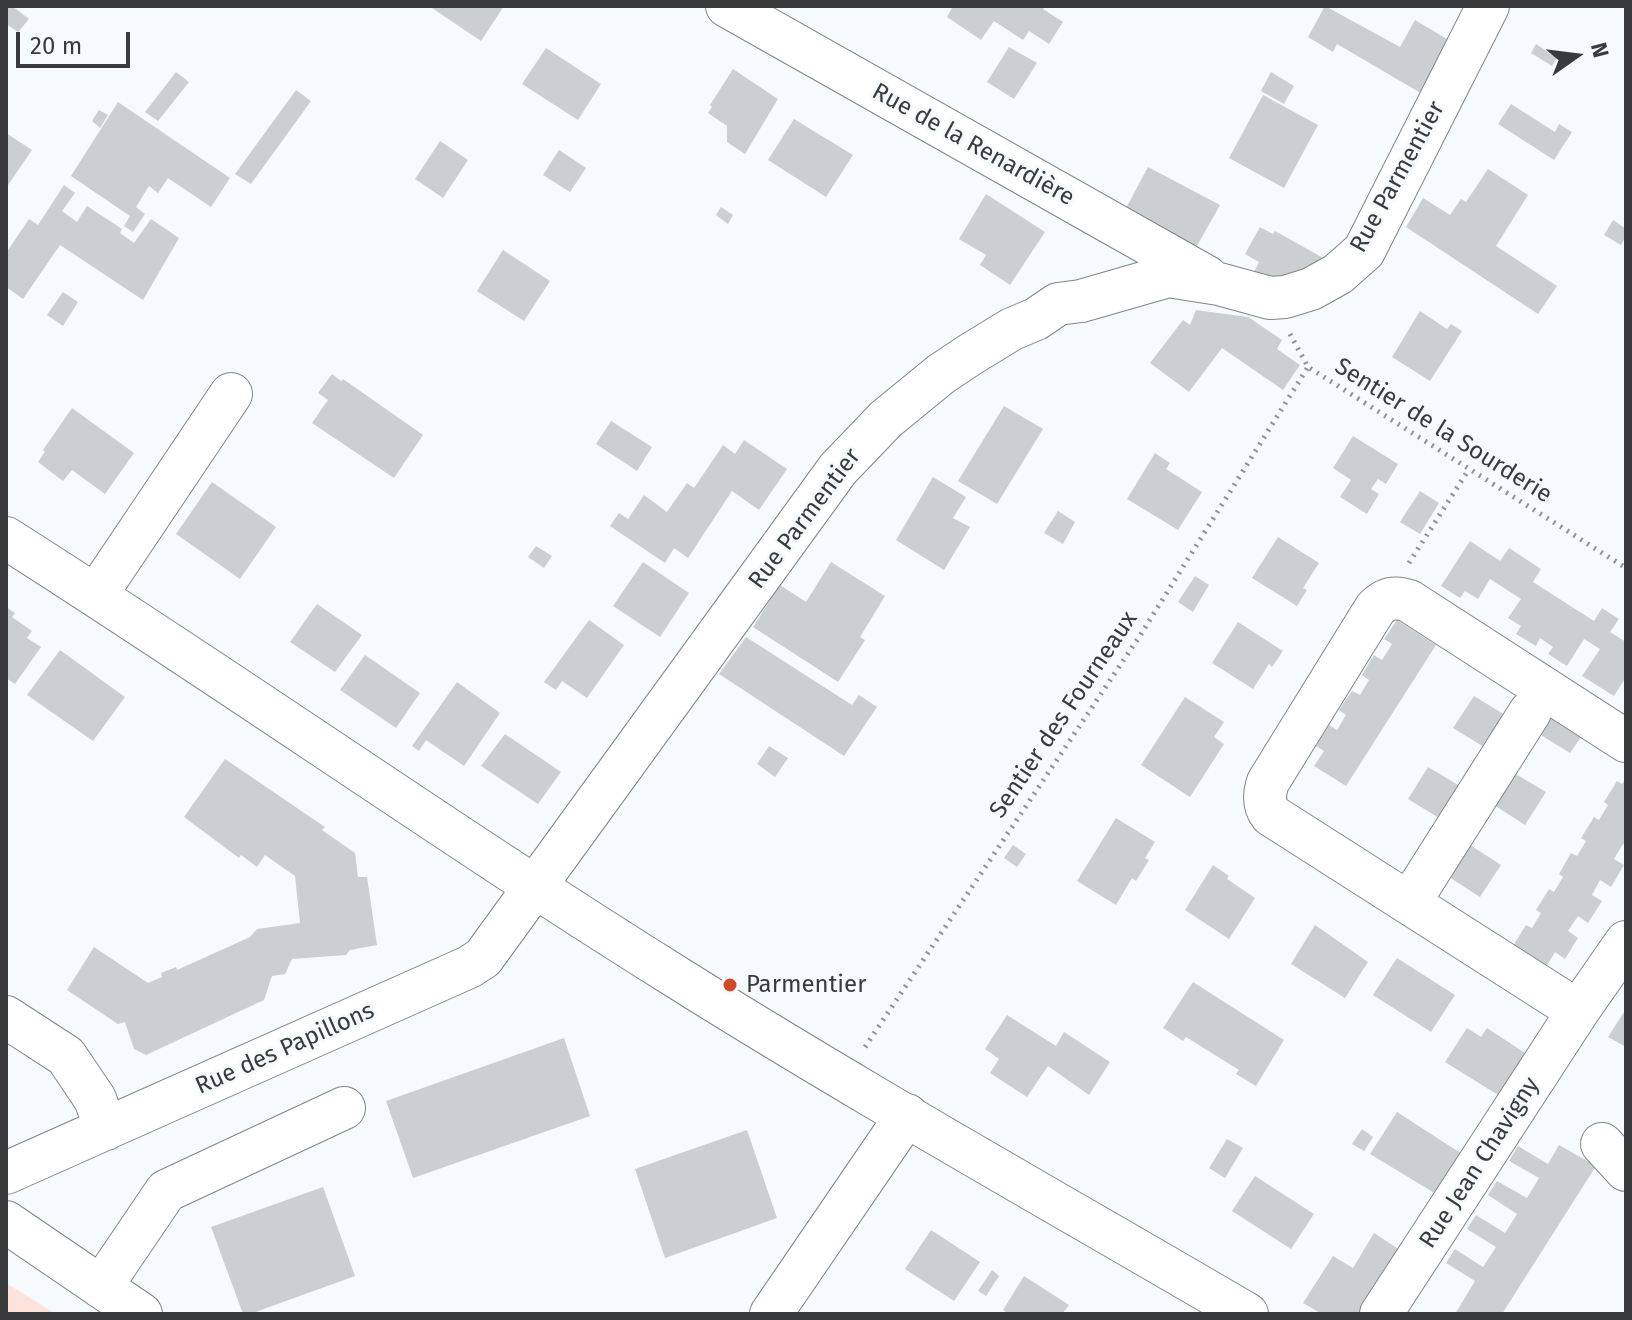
<!DOCTYPE html>
<meta charset="utf-8">
<style>
body{margin:0}
#map{position:relative;width:1632px;height:1320px;overflow:hidden;background:#f5fafc;font-family:"Fira Sans",sans-serif}
canvas{display:block}
.frame{position:absolute;inset:0;border:8px solid #383a3b;pointer-events:none}
.north{position:absolute;left:1536px;top:16px;width:80px;height:80px;-webkit-text-stroke:6px #f5fafc;paint-order:stroke;rotate:76deg;font-size:22px;font-weight:700;line-height:32px;text-align:center;color:#383a3b}
.north::after{content:'';display:block;margin:auto;width:28px;height:36px;background:#383a3b;clip-path:polygon(50% 0,100% 100%,50% 72%,0 100%)}
.scale{position:absolute;left:16px;top:32px;width:114px;height:36px;box-sizing:border-box;border:4px solid #383a3b;border-top:0;padding-left:10px;font-size:24px;line-height:28px;white-space:nowrap;color:#383a3b;-webkit-text-stroke:6px #f5fafc;paint-order:stroke}
</style>
<div id="map">
<canvas width="1632" height="1320"></canvas>
<div class="frame"></div>
<div class="north">N</div>
<div class="scale">20 m</div>
</div>
<script>
const context = document.querySelector('canvas').getContext('2d');
context.lineJoin = 'round';
function fill(path, color) {
  context.fillStyle = color;
  context.fill(path, 'evenodd');
}
function strokePath(path, color, width, dash) {
  context.strokeStyle = color;
  context.lineWidth = width;
  context.lineCap = dash ? 'butt' : 'round';
  context.setLineDash(dash || []);
  context.stroke(path);
}
function write(font, color, halo, rows, align = 'center') {
  context.font = font + ' "Fira Sans",sans-serif';
  context.lineWidth = 6;
  context.setLineDash([]);
  context.textBaseline = 'middle';
  context.strokeStyle = halo;
  context.fillStyle = color;
  for (const [text, x, y, turn = 0] of rows) {
    context.save();
    context.translate(x, y);
    context.rotate((+turn || 0) * Math.PI / 180);
    context.textAlign = isNaN(turn) ? turn : align;
    if (halo) context.strokeText(text, 0, 0);
    context.fillText(text, 0, 0);
    context.restore();
  }
}
fill(new Path2D(`
 M 6,1283 L 56,1314 L 6,1314 Z`), '#fde3dc');
fill(new Path2D(`
 M 6,6 L 12,6 L 29,19 L 18,32 L 6,24 Z
 M 429,6 L 504,6 L 481,41 Z
 M 953,6 L 1045,6 L 1043,9 L 1063,22 L 1049,44 L 1029,31 L 1023,40 L 994,21 L 981,40 L 947,17 Z
 M 1325,6 L 1400,47 L 1415,20 L 1452,42 L 1424,95 L 1337,44 L 1333,52 L 1308,37 Z
 M 1536,44 L 1557,58 L 1552,66 L 1531,53 Z
 M 1009,47 L 1037,63 L 1014,99 L 987,82 Z
 M 546,48 L 601,84 L 578,120 L 522,84 Z
 M 733,69 L 778,99 L 745,154 L 727,142 L 727,126 L 708,113 L 712,107 L 710,105 Z
 M 176,72 L 189,82 L 158,121 L 145,112 Z
 M 1271,72 L 1294,86 L 1284,104 L 1261,91 Z
 M 296,90 L 311,101 L 251,184 L 235,174 Z
 M 1263,95 L 1318,125 L 1284,188 L 1229,158 Z
 M 118,102 L 230,178 L 211,207 L 168,178 L 158,193 L 149,186 L 136,207 L 145,214 L 133,232 L 124,226 L 130,216 L 71,176 Z
 M 1511,104 L 1555,132 L 1559,124 L 1572,132 L 1554,160 L 1498,124 Z
 M 99,110 L 108,115 L 100,128 L 92,121 Z
 M 794,119 L 853,155 L 826,197 L 768,160 Z
 M 6,133 L 32,150 L 6,188 Z
 M 440,141 L 468,160 L 443,198 L 415,179 Z
 M 559,150 L 586,168 L 570,192 L 543,175 Z
 M 1148,167 L 1220,205 L 1197,246 L 1125,210 Z
 M 1488,169 L 1528,195 L 1496,246 L 1557,286 L 1538,314 L 1406,227 L 1423,198 L 1450,215 L 1461,199 L 1466,202 Z
 M 64,185 L 75,193 L 62,211 L 77,222 L 87,206 L 122,229 L 120,233 L 134,243 L 151,219 L 179,238 L 143,300 L 60,245 L 23,299 L 6,287 L 6,253 L 29,219 L 38,225 Z
 M 986,194 L 1045,232 L 1010,285 L 980,265 L 986,255 L 959,239 Z
 M 721,207 L 733,215 L 728,224 L 716,215 Z
 M 1613,220 L 1626,229 L 1626,236 L 1621,245 L 1604,235 Z
 M 1260,227 L 1273,234 L 1275,231 L 1325,259 L 1313,267 L 1276,281 L 1253,274 L 1259,262 L 1245,254 Z
 M 503,250 L 550,281 L 524,321 L 477,291 Z
 M 63,292 L 78,302 L 63,326 L 47,315 Z
 M 1196,310 L 1248,317 L 1282,340 L 1277,349 L 1300,365 L 1283,390 L 1222,348 L 1189,392 L 1150,363 L 1183,320 L 1190,325 Z
 M 1420,311 L 1447,329 L 1451,324 L 1462,331 L 1430,381 L 1392,357 Z
 M 332,374 L 341,381 L 343,379 L 423,435 L 394,478 L 312,423 L 328,400 L 318,393 Z
 M 1004,406 L 1043,429 L 997,504 L 958,481 Z
 M 72,408 L 134,453 L 105,494 L 72,470 L 63,481 L 38,462 L 45,452 L 43,450 Z
 M 611,421 L 652,447 L 637,471 L 596,444 Z
 M 1353,436 L 1398,464 L 1386,484 L 1378,479 L 1371,489 L 1379,494 L 1367,514 L 1340,497 L 1351,480 L 1333,468 Z
 M 744,440 L 787,469 L 759,510 L 732,491 L 688,558 L 674,548 L 665,563 L 610,526 L 619,513 L 628,519 L 644,495 L 667,512 L 687,483 L 694,488 L 723,445 L 735,454 Z
 M 1155,453 L 1170,463 L 1166,469 L 1202,492 L 1178,530 L 1127,499 Z
 M 933,477 L 966,497 L 953,518 L 970,527 L 944,570 L 896,540 Z
 M 212,482 L 276,527 L 240,579 L 176,534 Z
 M 1420,491 L 1439,503 L 1420,534 L 1400,522 Z
 M 1058,511 L 1075,522 L 1063,544 L 1044,533 Z
 M 1278,537 L 1319,563 L 1303,588 L 1307,590 L 1297,606 L 1252,578 Z
 M 1470,541 L 1500,561 L 1509,548 L 1541,569 L 1533,582 L 1594,621 L 1602,608 L 1619,619 L 1610,632 L 1626,642 L 1626,677 L 1614,696 L 1582,676 L 1600,649 L 1584,639 L 1567,666 L 1548,654 L 1553,647 L 1540,638 L 1536,646 L 1516,634 L 1521,626 L 1508,618 L 1521,599 L 1490,579 L 1478,599 L 1465,591 L 1460,598 L 1441,586 Z
 M 536,546 L 552,556 L 544,568 L 528,557 Z
 M 643,562 L 689,593 L 660,637 L 613,606 Z
 M 831,562 L 885,596 L 860,637 L 865,640 L 838,682 L 753,627 L 780,585 L 806,602 Z
 M 1195,576 L 1209,585 L 1193,612 L 1178,602 Z
 M 317,604 L 362,635 L 335,672 L 290,642 Z
 M 6,607 L 15,613 L 12,617 L 32,631 L 27,638 L 41,647 L 15,684 L 6,678 Z
 M 589,620 L 624,645 L 587,698 L 562,681 L 556,690 L 544,682 Z
 M 1397,620 L 1436,645 L 1346,786 L 1314,766 L 1324,751 L 1316,746 L 1329,725 L 1337,730 L 1346,715 L 1339,710 L 1352,691 L 1360,695 L 1369,680 L 1362,675 L 1374,655 L 1382,660 L 1392,644 L 1384,639 Z
 M 1238,622 L 1283,651 L 1272,667 L 1269,664 L 1253,689 L 1212,663 Z
 M 746,637 L 852,705 L 859,695 L 877,707 L 844,756 L 719,674 Z
 M 60,650 L 125,697 L 93,741 L 27,695 Z
 M 365,655 L 420,693 L 396,728 L 340,690 Z
 M 457,682 L 500,713 L 464,766 L 426,740 L 419,751 L 412,746 Z
 M 1474,696 L 1505,715 L 1484,747 L 1453,728 Z
 M 1185,697 L 1224,722 L 1214,737 L 1224,744 L 1190,797 L 1141,765 Z
 M 1550,717 L 1581,737 L 1570,753 L 1539,734 Z
 M 505,734 L 561,772 L 538,804 L 481,766 Z
 M 769,746 L 788,758 L 775,777 L 757,764 Z
 M 225,759 L 325,827 L 322,830 L 355,853 L 358,877 L 367,877 L 377,945 L 350,950 L 346,955 L 292,959 L 285,974 L 272,976 L 264,1000 L 146,1055 L 134,1049 L 125,1022 L 118,1024 L 67,990 L 94,947 L 148,983 L 162,977 L 161,973 L 176,967 L 177,970 L 250,937 L 257,929 L 300,923 L 295,876 L 265,855 L 257,867 L 241,855 L 239,858 L 184,817 Z
 M 1428,767 L 1460,786 L 1439,818 L 1408,799 Z
 M 1514,773 L 1546,792 L 1525,825 L 1494,805 Z
 M 1626,778 L 1626,846 L 1623,844 L 1614,859 L 1624,865 L 1611,887 L 1600,880 L 1592,895 L 1602,901 L 1588,923 L 1578,916 L 1568,931 L 1578,938 L 1565,959 L 1555,952 L 1546,967 L 1513,946 L 1526,925 L 1532,928 L 1541,913 L 1536,910 L 1549,889 L 1554,892 L 1563,877 L 1559,874 L 1571,853 L 1577,856 L 1586,841 L 1581,838 L 1594,817 L 1599,820 L 1608,805 L 1604,802 L 1617,781 L 1622,784 Z
 M 1116,818 L 1155,842 L 1145,858 L 1149,860 L 1136,881 L 1132,878 L 1116,905 L 1077,881 Z
 M 1013,845 L 1026,854 L 1017,867 L 1004,858 Z
 M 1470,845 L 1501,865 L 1480,897 L 1449,877 Z
 M 1213,865 L 1229,876 L 1227,879 L 1255,898 L 1229,939 L 1185,910 Z
 M 1315,925 L 1368,962 L 1345,998 L 1291,964 Z
 M 1397,958 L 1455,995 L 1431,1032 L 1373,995 Z
 M 1193,982 L 1284,1040 L 1256,1086 L 1236,1074 L 1239,1070 L 1186,1037 L 1183,1041 L 1163,1028 Z
 M 1626,1009 L 1626,1047 L 1608,1037 Z
 M 1007,1015 L 1056,1046 L 1064,1032 L 1110,1062 L 1089,1095 L 1048,1066 L 1027,1097 L 990,1073 L 999,1059 L 985,1049 Z
 M 1467,1028 L 1481,1037 L 1487,1028 L 1525,1053 L 1498,1095 L 1445,1062 Z
 M 564,1038 L 590,1116 L 413,1178 L 386,1101 Z
 M 1397,1112 L 1462,1154 L 1436,1194 L 1370,1154 Z
 M 1362,1129 L 1373,1137 L 1364,1151 L 1352,1144 Z
 M 747,1130 L 777,1218 L 665,1258 L 635,1169 Z
 M 1227,1139 L 1243,1148 L 1225,1178 L 1209,1168 Z
 M 1559,1145 L 1596,1166 L 1502,1314 L 1455,1314 L 1475,1281 L 1446,1263 L 1455,1249 L 1483,1267 L 1496,1247 L 1467,1229 L 1476,1215 L 1505,1233 L 1517,1214 L 1488,1195 L 1497,1181 L 1527,1198 L 1539,1178 L 1509,1161 L 1518,1146 L 1548,1164 Z
 M 1255,1176 L 1314,1214 L 1291,1249 L 1232,1211 Z
 M 323,1187 L 355,1276 L 250,1314 L 243,1314 L 211,1227 Z
 M 931,1230 L 980,1262 L 954,1301 L 905,1269 Z
 M 1374,1233 L 1400,1250 L 1361,1312 L 1322,1314 L 1303,1303 L 1333,1256 L 1353,1268 Z
 M 992,1270 L 999,1276 L 986,1296 L 978,1291 Z
 M 1024,1276 L 1069,1305 L 1062,1314 L 1009,1314 L 1003,1310 Z`), '#cacfd1');
const minor = new Path2D(`
 M 727,6 L 1207,277
 M 6,538 C 230,680 446,833 670,973 C 859,1092 1054,1201 1247,1314
 M 96,595 L 231,394
 M 1409,903 L 1530,712
 M 1578,1011 L 1271,815 C 1263,805 1264,794 1268,782 L 1375,609 C 1385,598 1395,596 1409,601 L 1626,741
 M 6,1017 L 66,1056 L 95,1099 L 106,1129
 M 1602,1144 L 1626,1170
 M 6,1173 L 469,967 L 483,958 L 838,469 L 886,419 L 941,374 L 971,354 L 1012,329 L 1036,319 L 1058,304 L 1081,301 L 1168,276 L 1219,284 L 1270,298 L 1285,297 L 1311,289 L 1338,274 L 1364,251 L 1488,6
 M 6,1222 L 141,1314
 M 101,1287 L 166,1191 L 344,1108
 M 771,1314 L 907,1115
 M 1381,1314 L 1578,1011 L 1626,942`);
strokePath(minor, '#818586', 44);
strokePath(new Path2D(`
 M 1290,334 L 1308,367 L 1626,568
 M 1409,563 L 1469,469
 M 865,1047 L 1141,634 L 1308,367`), '#8f9294', 5, [2, 6]);
strokePath(minor, '#fff', 42);
for (const [x, y, r, color] of [
 [730,985,8,"#d14825"]
]) {
  const dot = new Path2D();
  dot.arc(x, y, r, 0, 2 * Math.PI);
  context.fillStyle = color;
  context.fill(dot);
  strokePath(dot, '#f5fafc', 3);
}
write('24px', '#383a3b', '#f5fafc', [
 ["Rue de la Renardière",973,145,29],
 ["Rue Parmentier",1398,177,-61],
 ["Sentier de la Sourderie",1443,431,32],
 ["Rue Parmentier",805,519,-53],
 ["Sentier des Fourneaux",1064,715,-56],
 ["Rue des Papillons",285,1049,-24],
 ["Rue Jean Chavigny",1480,1163,-57]
]);
write('24px', '#383a3b', '#f5fafc', [
 ["Parmentier",746,985]
], 'left');
</script>
